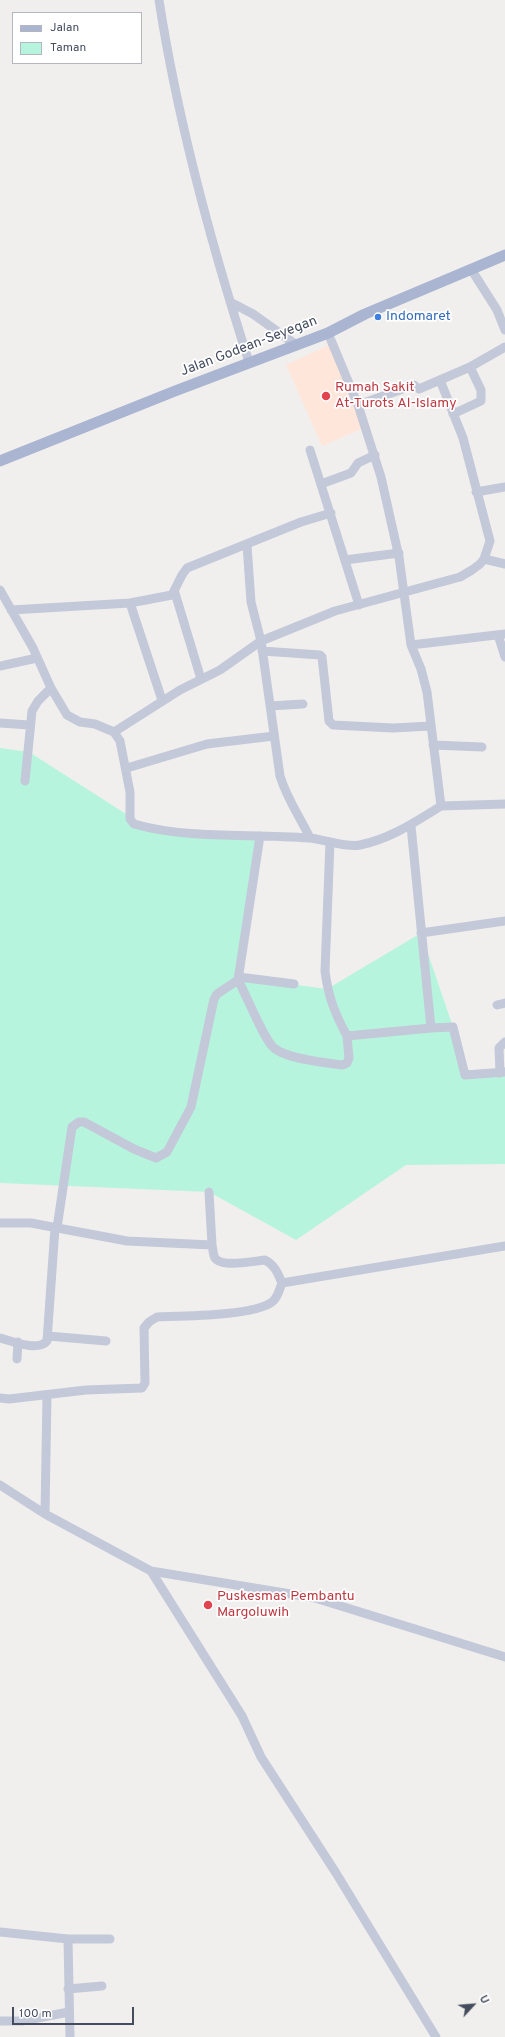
<!DOCTYPE html>
<style>
body{margin:0}
#map{position:relative;width:505px;height:2037px;overflow:hidden;background:#f1efee;font-family:Overpass,sans-serif}
canvas{display:block}
.legend{position:absolute;left:12px;top:12px;width:130px;height:52px;box-sizing:border-box;background:#fff;border:1px solid #b4b7bf;margin:0;padding:5px 7px;list-style:none;font-size:12px;color:#444c5e}
.legend li{display:flex;align-items:center;gap:8px;height:20px}
.legend b{width:20px;border:1px solid #b4b7bf}
.north{position:absolute;left:453px;top:1985px;width:40px;height:40px;-webkit-text-stroke:3px #fff;paint-order:stroke;rotate:64deg;font-size:11px;font-weight:700;line-height:16px;text-align:center;color:#444c5e}
.north::after{content:'';display:block;margin:auto;width:14px;height:18px;background:#444c5e;clip-path:polygon(50% 0,100% 100%,50% 72%,0 100%)}
.scale{position:absolute;left:12px;top:2007px;width:122px;height:18px;box-sizing:border-box;border:2px solid #444c5e;border-top:0;padding-left:5px;font-size:12px;line-height:14px;white-space:nowrap;color:#444c5e;-webkit-text-stroke:3px #fff;paint-order:stroke}
</style>
<div id="map">
<canvas width="505" height="2037"></canvas>
<ul class="legend">
<li><b style="height:5px;background:#aab5d1"></b>Jalan</li>
<li><b style="height:11px;background:#b7f4dd"></b>Taman</li>
</ul>
<div class="north">U</div>
<div class="scale">100 m</div>
</div>
<script>
const context = document.querySelector('canvas').getContext('2d');
context.lineJoin = 'round';
function fill(path, color) {
  context.fillStyle = color;
  context.fill(path, 'evenodd');
}
function strokePath(path, color, width, dash) {
  context.strokeStyle = color;
  context.lineWidth = width;
  context.lineCap = dash ? 'butt' : 'round';
  context.setLineDash(dash || []);
  context.stroke(path);
}
function write(font, color, halo, rows, align = 'center') {
  context.font = font + ' Overpass,sans-serif';
  context.lineWidth = 3.5;
  context.setLineDash([]);
  context.textBaseline = 'middle';
  context.strokeStyle = halo;
  context.fillStyle = color;
  for (const [text, x, y, turn = 0] of rows) {
    context.save();
    context.translate(x, y);
    context.rotate((+turn || 0) * Math.PI / 180);
    context.textAlign = isNaN(turn) ? turn : align;
    if (halo) context.strokeText(text, 0, 0);
    context.fillText(text, 0, 0);
    context.restore();
  }
}
fill(new Path2D(`
 M 329,345 L 366,427 L 322,446 L 286,365 Z`), '#fee6db');
fill(new Path2D(`
 M 0,748 L 29,752 L 148,828 L 260,836 L 239,977 L 327,989 L 421,933 L 453,1027 L 463,1071 L 505,1070 L 505,1164 L 406,1165 L 296,1240 L 209,1192 L 0,1183 Z`), '#b7f4dd');
strokePath(new Path2D(`
 M 159,0 C 178,123 211,244 249,362
 M 471,269 L 497,310 L 505,330
 M 230,302 L 253,314 L 295,344
 M 328,333 L 358,405 L 381,477 L 399,557 L 411,645 L 421,669 L 427,692 L 441,806 L 505,804
 M 358,405 L 414,385 L 419,389 L 470,367 L 505,347
 M 453,414 L 481,401 L 481,390 L 470,367
 M 310,450 L 359,605
 M 321,484 L 351,473 L 358,463 L 375,455
 M 476,492 L 505,487
 M 484,559 L 505,564
 M 345,560 L 399,553
 M 0,590 L 33,648 L 51,688 L 67,715 L 80,722 L 95,724 L 114,732 L 120,741 L 130,792 L 130,819 L 134,824 C 191,840 250,833 309,838 C 323,839 346,848 360,845 C 390,839 415,822 441,806
 M 175,593 L 201,679
 M 130,603 L 162,700
 M 11,610 L 130,603 L 172,595 L 182,575 L 187,568 L 301,522 L 331,513
 M 498,635 L 505,657
 M 411,645 L 505,634
 M 262,651 L 320,655 L 322,657 L 329,721 L 333,725 L 393,728 L 431,726
 M 0,666 L 37,658
 M 270,706 L 303,704
 M 0,723 L 29,725
 M 114,732 L 180,690 L 220,670 L 261,641 L 251,602 L 247,545
 M 433,745 L 482,747
 M 127,768 L 207,744 L 274,736
 M 25,781 L 32,711 L 38,701 L 51,688
 M 411,826 L 431,1028 L 453,1027 L 465,1075 L 505,1072
 M 310,838 C 300,817 287,799 280,776 L 261,641 L 335,611 L 460,577 L 472,570 L 480,564 L 484,559 L 490,541 L 463,438 L 440,380
 M 330,842 L 325,971 C 328,996 335,1014 347,1036
 M 421,933 L 505,921
 M 239,977 L 294,984
 M 238,980 L 260,836
 M 497,1005 L 505,1003
 M 500,1073 L 499,1048 L 505,1042
 M 209,1192 L 212,1245
 M 0,1223 L 31,1223 L 127,1241 L 212,1245 C 213,1249 213,1255 215,1258 C 221,1268 255,1261 265,1260 C 275,1265 278,1274 282,1283
 M 57,1228 L 72,1127 L 79,1122 L 84,1122 L 134,1149 L 156,1158 L 167,1152 L 191,1107 L 214,999 L 217,994 L 238,980 C 246,994 264,1040 274,1048 C 287,1059 326,1063 343,1065 L 347,1063 L 349,1058 L 347,1036 L 431,1028
 M 48,1336 L 106,1341
 M 0,1338 C 12,1341 38,1352 47,1341 L 55,1228
 M 17,1359 L 18,1342
 M 0,1398 L 9,1399 L 86,1390 L 142,1388 L 145,1383 L 144,1328 L 149,1322 L 157,1317 C 181,1316 254,1316 272,1302 C 278,1298 279,1290 282,1283 L 505,1246
 M 0,1485 L 45,1514 L 151,1571 L 315,1598 L 505,1657
 M 45,1514 L 47,1395
 M 151,1571 L 242,1716 L 261,1757 L 336,1873 L 436,2037
 M 0,1932 L 68,1939 L 110,1939
 M 68,1939 L 70,2037
 M 68,1989 L 102,1986
 M 0,2021 L 22,2021 L 69,2012`), '#c3c9d8', 9);
strokePath(new Path2D(`
 M 0,461 L 175,391 L 328,333 L 365,314 L 505,255`), '#aab5d1', 11);
for (const [x, y, r, color] of [
 [378,317,4,"#3f7fe0"],
 [326,396,5,"#e0444e"],
 [208,1605,5,"#e0444e"]
]) {
  const dot = new Path2D();
  dot.arc(x, y, r, 0, 2 * Math.PI);
  context.fillStyle = color;
  context.fill(dot);
  strokePath(dot, '#fff', 1.5);
}
write('14px', '#366cbe', '#fff', [
 ["Indomaret",386,317]
], 'left');
write('14px', '#444c5e', '#fff', [
 ["Jalan Godean-Seyegan",249,347,-21]
]);
write('14px', '#be3a42', '#fff', [
 ["Rumah Sakit",335,388],
 ["At-Turots Al-Islamy",335,404],
 ["Puskesmas Pembantu",217,1597],
 ["Margoluwih",217,1613]
], 'left');
</script>
